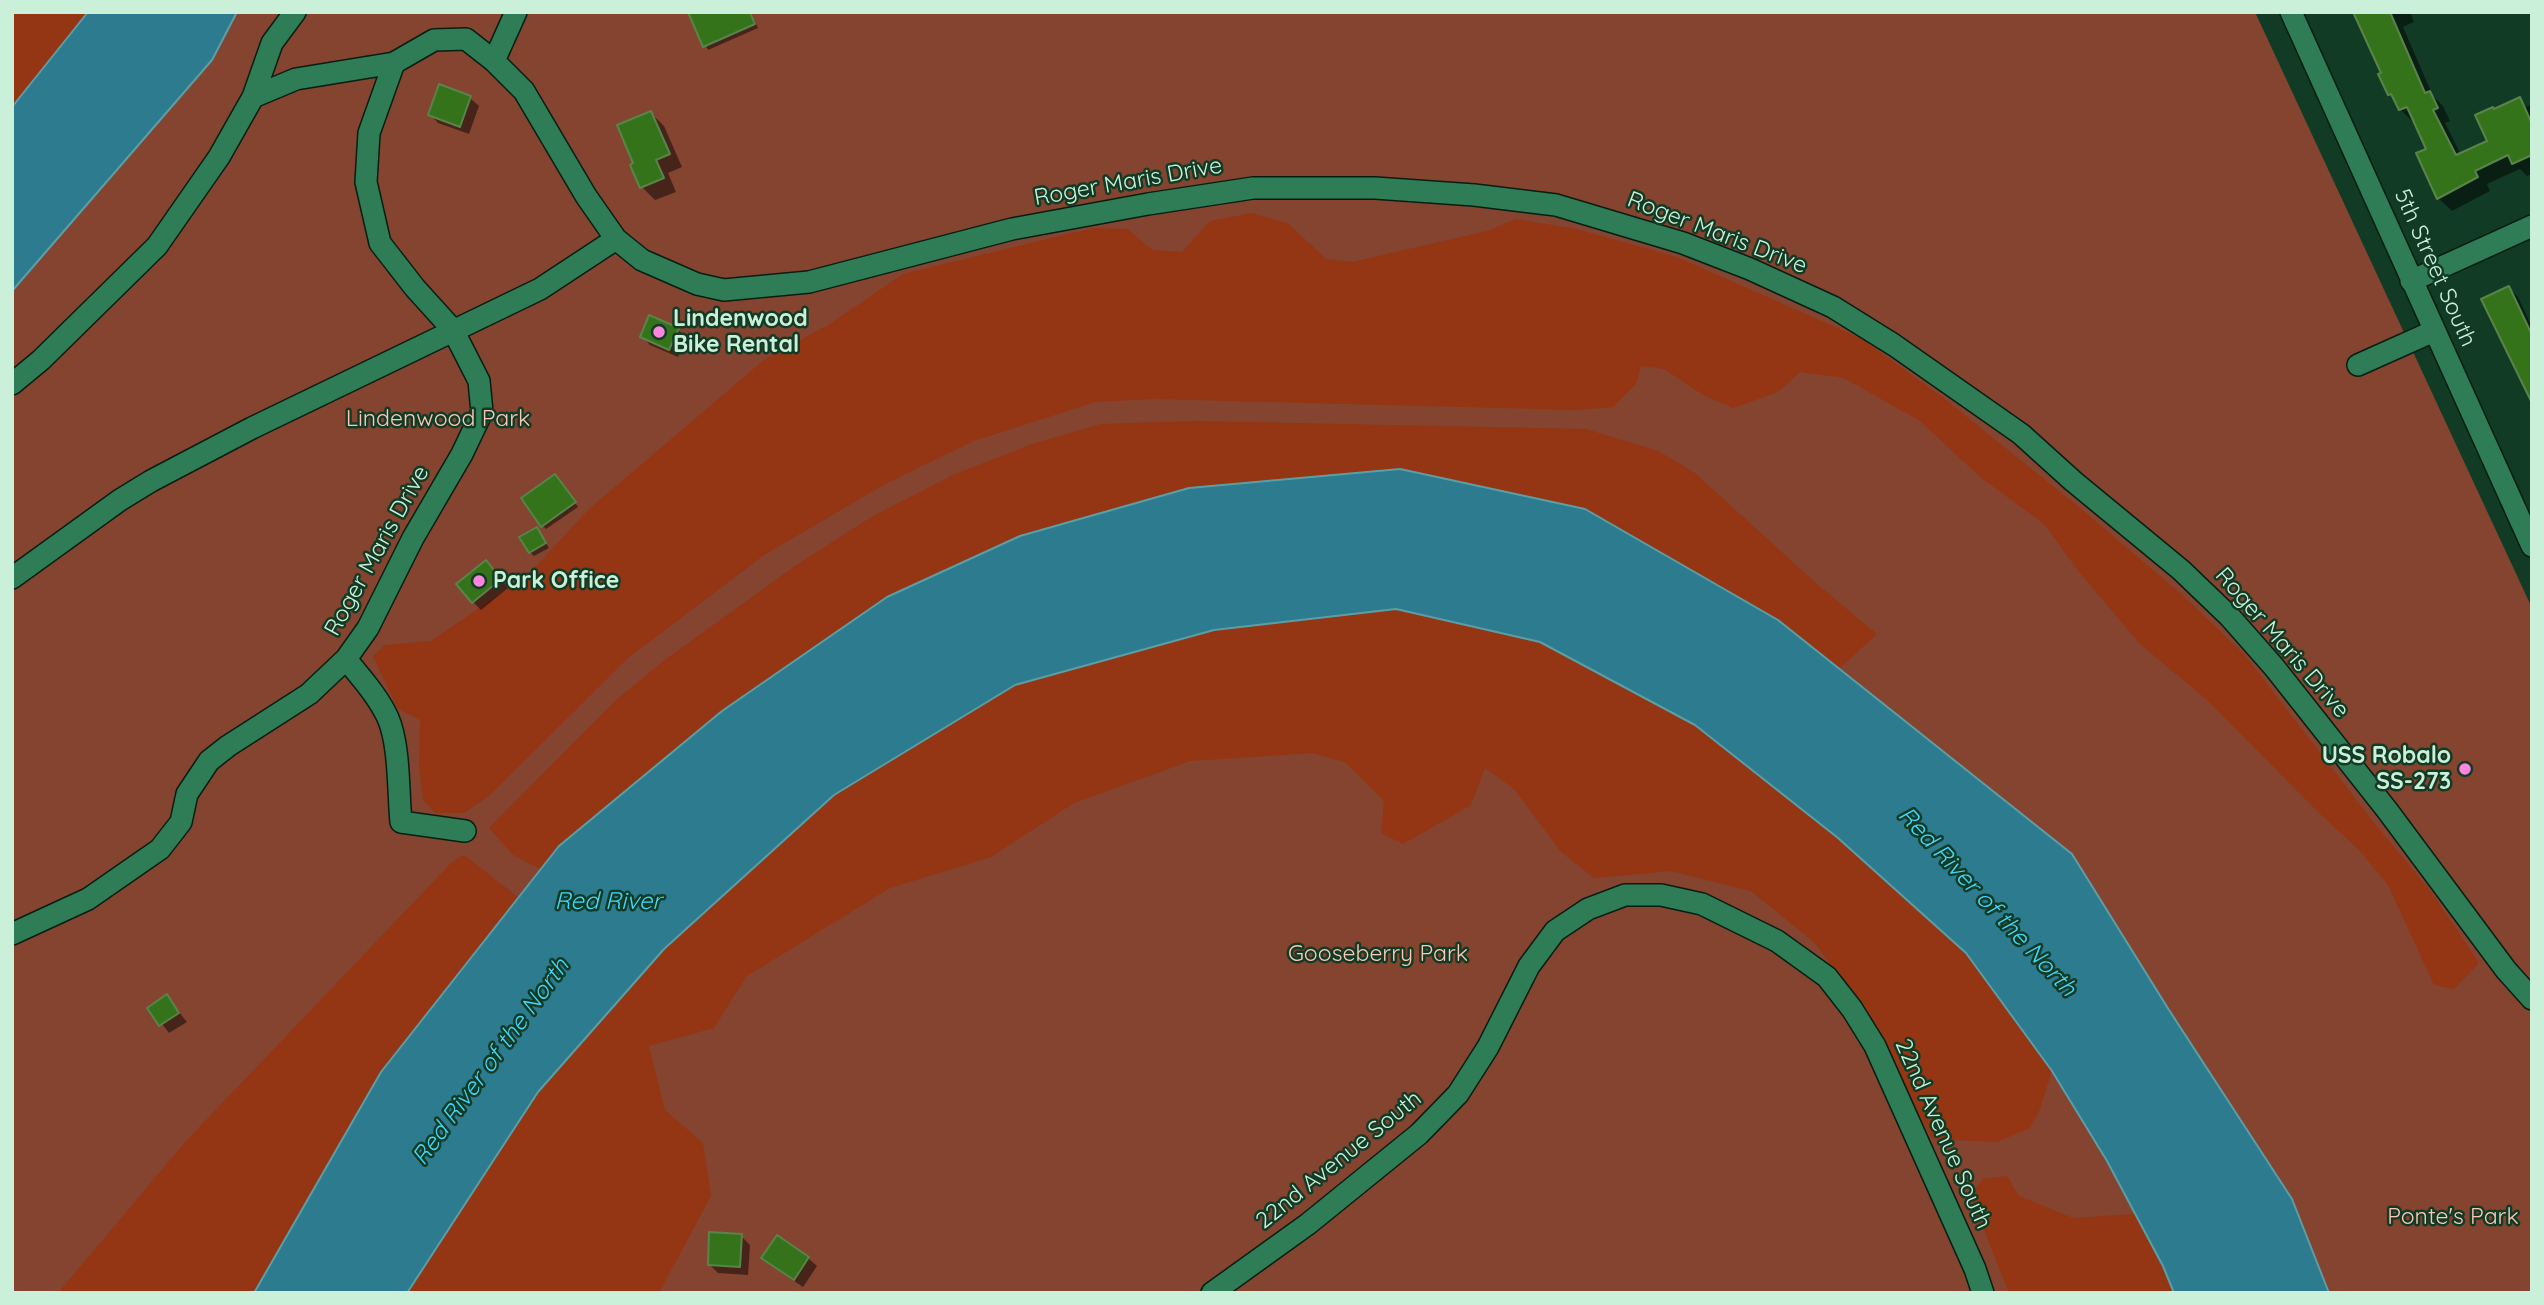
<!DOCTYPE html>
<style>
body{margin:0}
#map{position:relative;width:2544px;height:1305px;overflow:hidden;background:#123b26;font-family:Quicksand,sans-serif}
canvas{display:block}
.frame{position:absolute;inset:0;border:14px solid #cbf0d9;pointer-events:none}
</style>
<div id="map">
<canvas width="2544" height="1305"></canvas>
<div class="frame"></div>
</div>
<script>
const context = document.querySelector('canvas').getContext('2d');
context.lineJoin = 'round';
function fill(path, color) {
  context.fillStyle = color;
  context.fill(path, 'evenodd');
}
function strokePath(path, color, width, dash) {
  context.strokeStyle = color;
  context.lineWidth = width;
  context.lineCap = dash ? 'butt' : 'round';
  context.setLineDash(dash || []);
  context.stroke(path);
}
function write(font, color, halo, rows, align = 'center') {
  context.font = font + ' Quicksand,sans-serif';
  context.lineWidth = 5;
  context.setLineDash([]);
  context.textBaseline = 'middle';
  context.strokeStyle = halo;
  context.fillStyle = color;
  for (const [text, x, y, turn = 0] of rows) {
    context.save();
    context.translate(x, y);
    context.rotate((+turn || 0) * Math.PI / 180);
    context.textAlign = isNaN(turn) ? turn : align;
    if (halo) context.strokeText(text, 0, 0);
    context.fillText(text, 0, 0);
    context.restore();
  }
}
fill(new Path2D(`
 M 237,12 L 2255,12 L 2532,608 L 2532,1293 L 2329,1293 L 2292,1198 L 2169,1010 L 2072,854 L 1778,620 L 559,846 L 381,1072 L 254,1293 L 12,1293 L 12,291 L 212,60 Z
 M 1396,609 L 2052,1071 C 2096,1143 2141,1215 2174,1293 L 407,1293 L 538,1092 L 664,949 Z`), '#854430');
fill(new Path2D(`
 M 12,12 L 88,12 L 12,107 Z
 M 1252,213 L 1289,224 L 1326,259 L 1352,262 L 1487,231 L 1516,219 L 1576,229 L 1677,257 L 1862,339 L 1946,400 L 2086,513 L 2181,594 L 2244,654 L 2371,819 L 2432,893 L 2479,963 L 2454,989 L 2434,985 L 2388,885 L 2359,850 L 2317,811 L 2207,700 L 2140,644 L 2080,573 L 2044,524 L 1980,477 L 1920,421 L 1844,378 L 1800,372 L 1778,392 L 1733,408 L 1703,395 L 1664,369 L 1641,366 L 1636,384 L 1613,407 L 1578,410 L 1153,399 L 1095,402 L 974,441 L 887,483 L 764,555 L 627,659 L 490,795 L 464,813 L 435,813 L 423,800 L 419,764 L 420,720 L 397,708 L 373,656 L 385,645 L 431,641 L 529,574 L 589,509 L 765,359 L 828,325 L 903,274 L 1093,228 L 1127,229 L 1153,250 L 1182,252 L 1210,221 Z
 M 1196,421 L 1586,429 L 1658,451 L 1695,473 L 1818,585 L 1877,634 L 1840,668 L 1778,620 L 1585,509 L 1400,469 L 1189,488 L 887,597 L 722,711 L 559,845 L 540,869 L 513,855 L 489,828 L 616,700 L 666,659 L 798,564 L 873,516 L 953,475 L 1032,444 L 1101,424 Z
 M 1396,609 L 1540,642 L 1695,725 L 1838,838 L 1966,953 L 2052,1071 L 2040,1109 L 2030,1128 L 1997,1142 L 1932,1139 L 1867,1015 L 1815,943 L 1751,891 L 1671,871 L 1594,878 L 1561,852 L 1515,790 L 1485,768 L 1471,805 L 1403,844 L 1381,833 L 1384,801 L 1346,763 L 1313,753 L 1190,761 L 1074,803 L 991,857 L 890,888 L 747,976 L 714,1028 L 649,1046 L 665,1110 L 703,1143 L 711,1196 L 659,1293 L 407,1293 L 538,1092 L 664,949 L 834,795 L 1015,686 L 1214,630 Z
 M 464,855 L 518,897 L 381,1072 L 254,1293 L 58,1293 L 186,1141 L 453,861 Z
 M 2007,1176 L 2019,1196 L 2073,1218 L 2135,1214 L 2174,1293 L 2009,1293 L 1970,1195 L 1983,1179 Z`), '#943513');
const water = new Path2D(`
 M 88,12 L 237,12 L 212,60 L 12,291 L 12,107 Z
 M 1400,469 L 1585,509 L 1778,620 L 2072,854 L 2169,1010 L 2292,1199 L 2329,1293 L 2174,1293 L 2163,1266 L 2107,1161 L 2052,1071 L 1966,953 L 1838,838 L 1695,725 L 1540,642 L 1396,609 L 1214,630 L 1015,685 L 834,795 L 664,949 L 538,1092 L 407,1293 L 254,1293 L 381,1072 L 559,846 L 722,711 L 887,597 L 1020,536 L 1189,488 Z`);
fill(water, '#2c7b8f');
strokePath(water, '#5c9ea5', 2);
fill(new Path2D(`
 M 690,12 L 751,12 L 758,28 L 708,50 Z
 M 2353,12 L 2410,12 L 2414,22 L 2403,27 L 2433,96 L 2443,106 L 2450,121 L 2445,123 L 2461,155 L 2489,142 L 2495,111 L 2519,100 L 2526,107 L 2532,104 L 2532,174 L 2527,176 L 2520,169 L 2487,184 L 2490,191 L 2452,211 L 2438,198 L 2429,149 L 2416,122 L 2414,123 L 2400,109 L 2390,94 L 2381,75 L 2383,73 Z
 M 440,87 L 470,98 L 479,106 L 469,134 L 438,123 L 430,114 Z
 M 651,113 L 664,126 L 682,167 L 668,173 L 676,192 L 655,200 L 642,187 Z
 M 2509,288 L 2518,297 L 2532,327 L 2532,400 Z
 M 650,317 L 678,330 L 687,338 L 678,357 L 650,345 L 642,336 Z
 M 559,480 L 578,507 L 546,529 L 542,525 Z
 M 540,533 L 549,548 L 534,556 L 530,552 Z
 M 494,571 L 508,588 L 481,610 L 473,602 Z
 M 167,997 L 187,1022 L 169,1033 L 150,1008 Z
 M 741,1236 L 750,1245 L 748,1275 L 718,1273 L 709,1264 Z
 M 763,1258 L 808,1258 L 817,1266 L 803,1287 L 772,1266 Z`), '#0007');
const building = new Path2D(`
 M 688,12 L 750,12 L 755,24 L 703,47 Z
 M 2353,12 L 2390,12 L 2425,93 L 2430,91 L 2438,108 L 2433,110 L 2456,155 L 2487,141 L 2475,115 L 2493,107 L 2494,109 L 2520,97 L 2532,124 L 2532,155 L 2512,164 L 2508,155 L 2475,171 L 2478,177 L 2437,199 L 2416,153 L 2426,149 L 2407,107 L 2399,110 L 2391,94 L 2388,95 L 2378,74 L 2381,73 Z
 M 439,84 L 471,96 L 460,127 L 428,115 Z
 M 651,111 L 670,154 L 656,160 L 664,178 L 640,188 L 630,165 L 633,163 L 617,125 Z
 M 2509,286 L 2532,335 L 2532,403 L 2481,299 Z
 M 649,315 L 679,328 L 669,350 L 640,337 Z
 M 555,474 L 576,502 L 541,527 L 521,498 Z
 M 537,527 L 546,543 L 529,553 L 519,537 Z
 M 486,560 L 501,579 L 472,603 L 456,584 Z
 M 167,994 L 179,1013 L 159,1026 L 147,1008 Z
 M 709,1232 L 742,1234 L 740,1267 L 708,1265 Z
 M 777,1235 L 809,1257 L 794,1280 L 761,1258 Z`);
fill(building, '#35731b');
strokePath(building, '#58844a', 2);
const minor = new Path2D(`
 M 2291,12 L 2532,546
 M 494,61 L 516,12
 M 253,97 L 296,79 L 394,63 L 434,40 L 466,39 L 494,61 L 524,91 L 586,196 L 616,239 L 642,260 L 697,284 L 724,290 L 809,282 L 1012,229 L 1148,204 L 1253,188 L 1375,188 L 1474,195 L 1556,205 L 1683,243 L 1750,269 L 1833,307 L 1894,345 L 2021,434 L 2073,481 L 2181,570 L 2230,617 L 2274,667 L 2387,810 L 2506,970 L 2532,999
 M 2411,281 L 2532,226
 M 2358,365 L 2434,331
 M 12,384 L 41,360 L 157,246 L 219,157 L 253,97 L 272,43 L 295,12
 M 12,578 L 120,500 L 151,481 L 252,428 L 540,289 L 616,239
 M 346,659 C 361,678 378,696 388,718 C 400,746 398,792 401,822 L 465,831
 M 12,934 L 88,899 L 160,849 L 181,822 L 187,794 L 209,761 L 228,746 L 309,694 L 346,659 L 368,628 L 413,538 L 462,454 L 482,412 L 479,381 L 453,330 L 415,288 L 380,243 L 366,182 L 369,133 L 394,63
 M 1212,1293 L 1308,1224 L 1419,1134 L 1458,1094 L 1488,1047 L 1529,966 L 1555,931 L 1588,909 L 1625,895 L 1661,895 L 1702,904 L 1777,941 L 1827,977 L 1852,1009 L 1875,1046 L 1975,1269 L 1983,1293`);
strokePath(minor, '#071f13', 24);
strokePath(minor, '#2f7d56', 21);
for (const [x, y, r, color] of [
 [659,332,7,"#ff85de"],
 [479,581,7,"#ff85de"],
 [2465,769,7,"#ff85de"]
]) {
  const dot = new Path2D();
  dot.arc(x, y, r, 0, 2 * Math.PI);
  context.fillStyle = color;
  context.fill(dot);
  strokePath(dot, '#123b26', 2.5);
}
write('23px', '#cbf0d9', '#123b26', [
 ["Roger Maris Drive",1128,182,-10],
 ["Roger Maris Drive",1717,233,21],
 ["5th Street South",2435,268,66],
 ["Roger Maris Drive",377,551,-61],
 ["Roger Maris Drive",2282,643,49],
 ["22nd Avenue South",1943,1134,66],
 ["22nd Avenue South",1339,1160,-39]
]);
write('bold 23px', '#cbf0d9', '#123b26', [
 ["Lindenwood",673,319],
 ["Bike Rental",673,345],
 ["Park Office",493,581],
 ["USS Robalo",2451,756,"right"],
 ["SS-273",2451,782,"right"]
], 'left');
write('23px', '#fdc7b6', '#123b26', [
 ["Lindenwood Park",438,419],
 ["Gooseberry Park",1378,954],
 ["Ponte's Park",2453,1217]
]);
write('italic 24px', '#40d7fc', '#123b26', [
 ["Red River",608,902],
 ["Red River of the North",1987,902,47],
 ["Red River of the North",491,1062,-54]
]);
</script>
